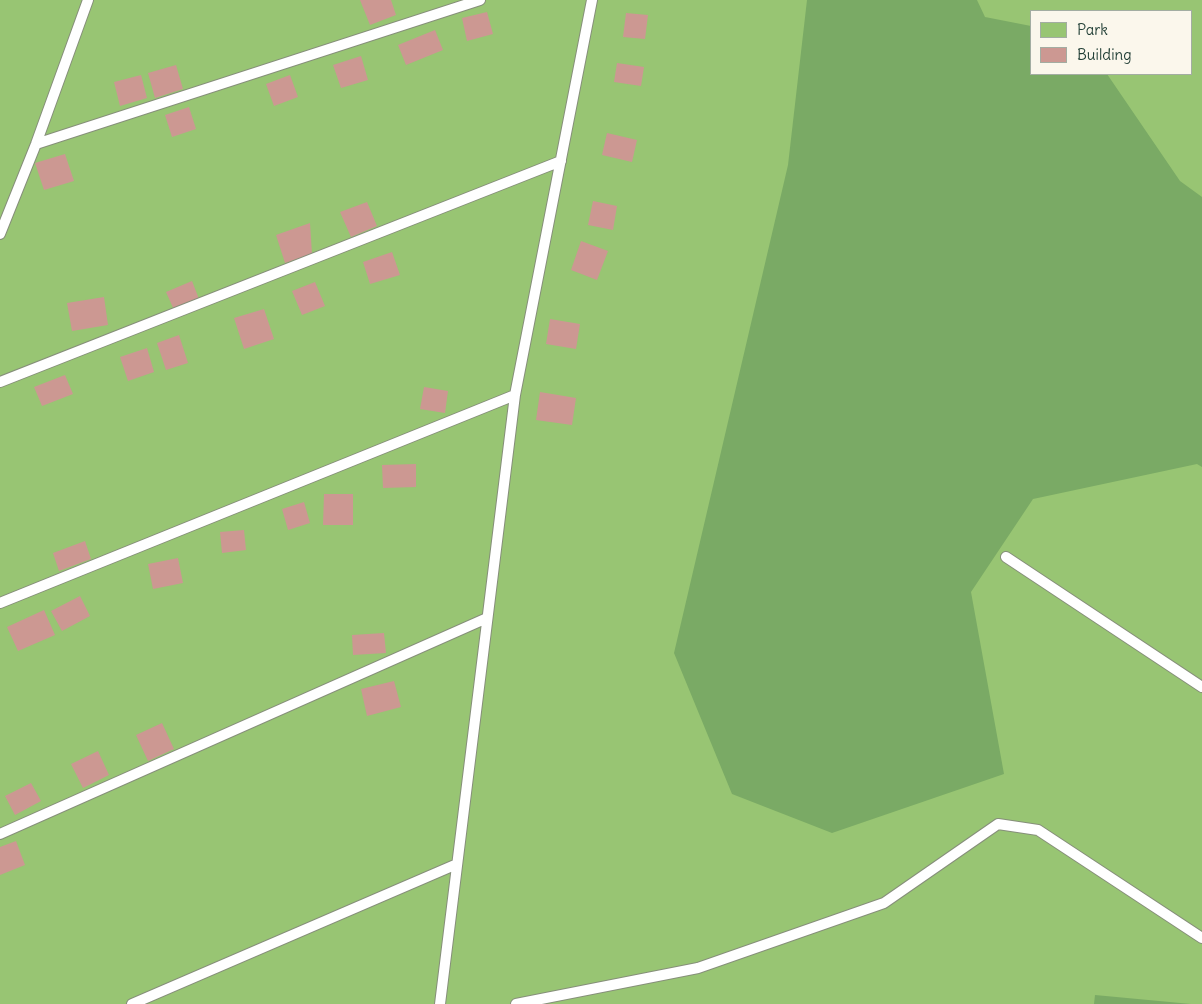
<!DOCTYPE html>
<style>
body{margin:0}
#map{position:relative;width:1202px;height:1004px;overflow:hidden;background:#eee1c1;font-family:Delius,sans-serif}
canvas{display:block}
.legend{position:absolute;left:1030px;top:10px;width:162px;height:65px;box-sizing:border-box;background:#fbf7ec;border:1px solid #a3ada2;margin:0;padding:6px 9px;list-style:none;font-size:15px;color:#1f3d34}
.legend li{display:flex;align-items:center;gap:10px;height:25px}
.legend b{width:25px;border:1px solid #a3ada2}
</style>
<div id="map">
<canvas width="1202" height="1004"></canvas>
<ul class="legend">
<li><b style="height:14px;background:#98c573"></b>Park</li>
<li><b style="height:14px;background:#cc9892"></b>Building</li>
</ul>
</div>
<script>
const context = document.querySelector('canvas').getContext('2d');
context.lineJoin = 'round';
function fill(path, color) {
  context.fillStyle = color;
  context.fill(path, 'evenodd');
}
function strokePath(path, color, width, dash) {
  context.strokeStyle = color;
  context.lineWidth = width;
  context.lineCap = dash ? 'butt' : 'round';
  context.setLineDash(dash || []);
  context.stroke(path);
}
fill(new Path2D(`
 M 0,0 L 1202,0 L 1202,1004 L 0,1004 ZM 1031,11 L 1191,11 L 1191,74 L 1031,74 Z`), '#98c573');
fill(new Path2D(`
 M 807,0 L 977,0 L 985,17 L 1031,26 L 1031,74 L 1107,74 L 1180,181 L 1202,197 L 1202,467 L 1197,464 L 1033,499 L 971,592 L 1004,774 L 832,833 L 732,794 L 674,653 L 788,165 Z
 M 1095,995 L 1191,1004 L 1094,1004 Z`), '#7aaa65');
fill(new Path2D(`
 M 360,0 L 391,0 L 396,15 L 370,25 Z
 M 487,12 L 493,34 L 467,41 L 462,18 Z
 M 626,13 L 648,15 L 645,39 L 623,37 Z
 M 435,30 L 443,50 L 406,65 L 398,45 Z
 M 361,56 L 368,80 L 341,88 L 333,65 Z
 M 617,63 L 644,67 L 641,86 L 614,82 Z
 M 176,65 L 183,89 L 155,98 L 148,73 Z
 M 141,75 L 147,98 L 120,106 L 114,82 Z
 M 290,75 L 298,97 L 274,106 L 266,84 Z
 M 189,107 L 196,129 L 172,137 L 165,115 Z
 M 607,133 L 637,140 L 632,162 L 602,155 Z
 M 65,154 L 74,181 L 44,190 L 35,163 Z
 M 593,201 L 617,206 L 613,230 L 588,225 Z
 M 367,202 L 377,226 L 351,237 L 340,212 Z
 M 310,223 L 312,254 L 285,263 L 276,235 Z
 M 581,241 L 608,251 L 597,280 L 571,270 Z
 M 392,252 L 400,275 L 370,284 L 363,262 Z
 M 192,281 L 199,299 L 174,310 L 166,292 Z
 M 315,282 L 325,306 L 302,315 L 292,291 Z
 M 104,297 L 108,325 L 72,331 L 67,303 Z
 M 264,309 L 274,339 L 244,349 L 234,318 Z
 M 550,319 L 580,324 L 576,349 L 546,344 Z
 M 179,335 L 188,363 L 166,370 L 157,343 Z
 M 147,348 L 154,372 L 128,381 L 120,357 Z
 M 65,375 L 73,394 L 42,406 L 34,387 Z
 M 424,387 L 448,391 L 445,413 L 420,409 Z
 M 540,392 L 576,398 L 572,425 L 536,420 Z
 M 416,464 L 416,487 L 383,488 L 382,465 Z
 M 324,494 L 353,494 L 353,525 L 323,525 Z
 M 304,502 L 310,523 L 288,530 L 282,509 Z
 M 244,530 L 246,550 L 222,553 L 220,532 Z
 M 85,541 L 91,559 L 59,571 L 53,553 Z
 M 178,558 L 183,583 L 153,589 L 148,564 Z
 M 80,596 L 90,616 L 62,631 L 51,611 Z
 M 44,610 L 55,635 L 18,651 L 7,627 Z
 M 384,633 L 386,653 L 353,655 L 352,635 Z
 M 394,681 L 401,707 L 367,716 L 361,689 Z
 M 162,723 L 174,749 L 148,761 L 136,735 Z
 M 98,751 L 109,775 L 83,788 L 71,764 Z
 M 31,783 L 41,801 L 15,815 L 5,796 Z
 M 16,841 L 25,865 L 0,875 L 0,847 Z`), '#cc9892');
const lane = new Path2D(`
 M 36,144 L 480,0
 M 0,234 L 36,144 L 88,0
 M 0,382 L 561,161
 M 1006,557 L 1202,687
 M 0,603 L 515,395
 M 0,834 L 487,618
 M 132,1004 L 457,864
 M 440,1004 L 515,395 L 592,0
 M 516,1004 L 698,968 L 884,903 L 998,824 L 1038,830 L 1202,938`);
strokePath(lane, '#868f7a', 12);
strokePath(lane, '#fff', 10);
</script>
